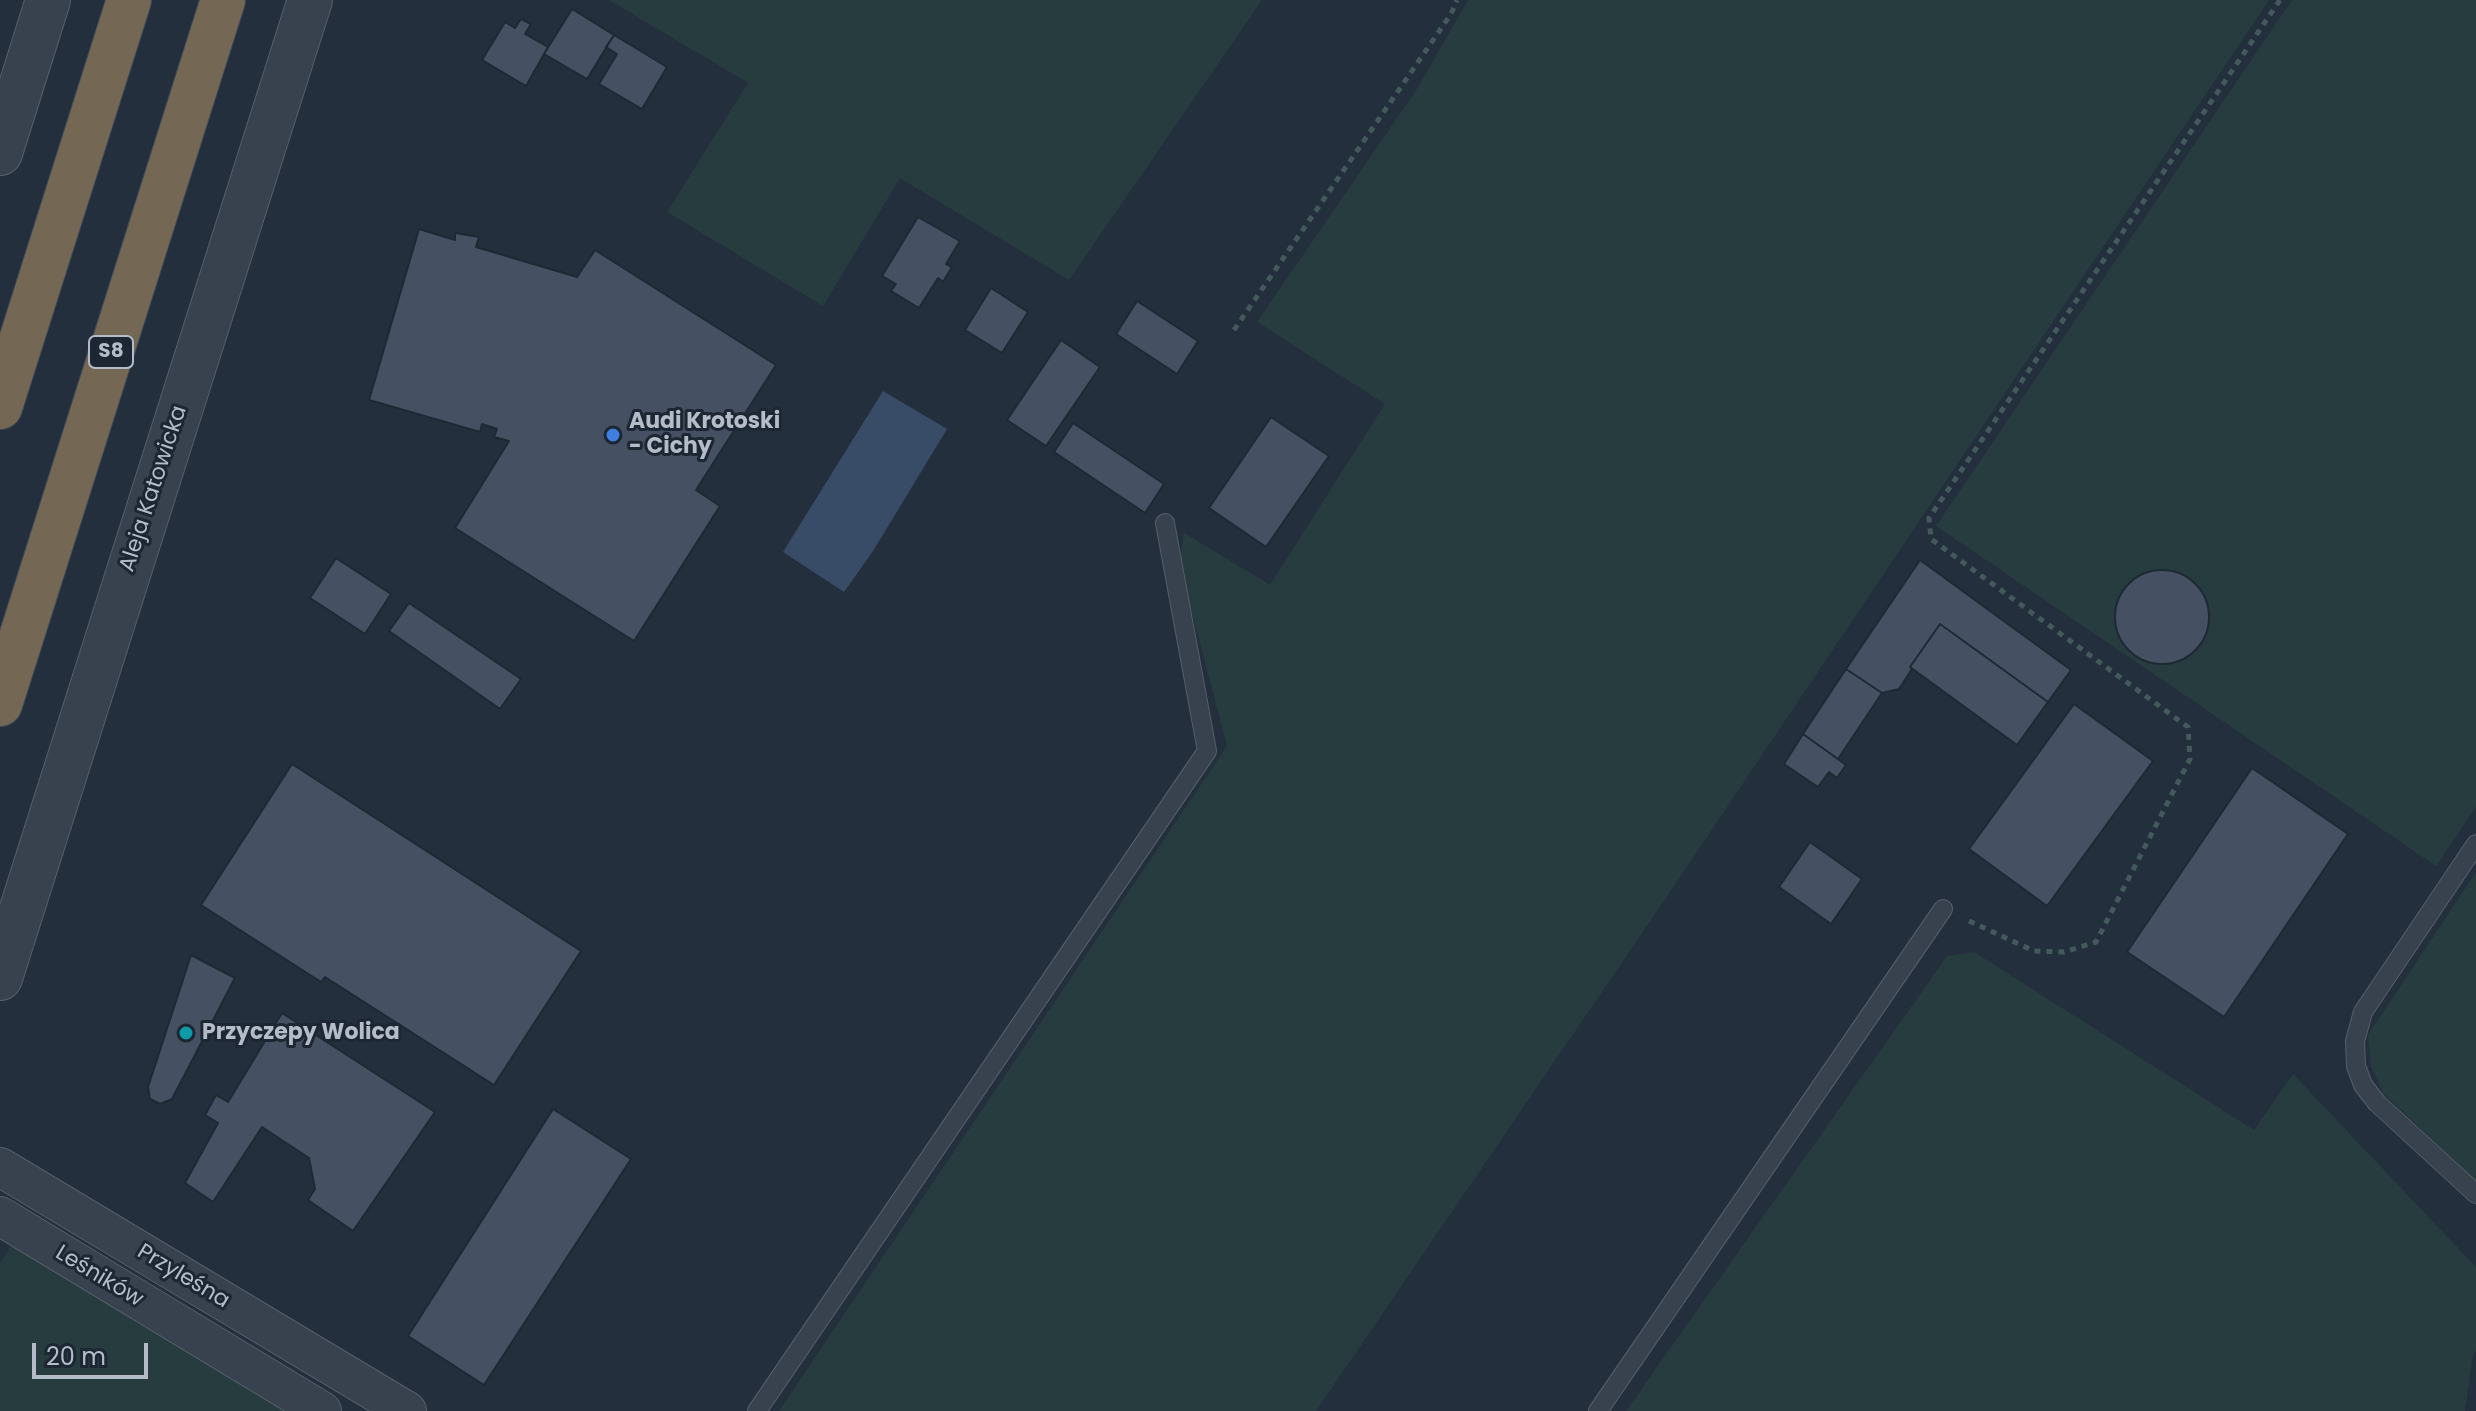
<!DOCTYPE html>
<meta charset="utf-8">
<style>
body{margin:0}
#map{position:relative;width:2476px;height:1411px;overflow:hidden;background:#242f3e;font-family:Poppins,sans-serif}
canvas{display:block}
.scale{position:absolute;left:32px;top:1343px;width:116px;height:36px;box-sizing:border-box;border:4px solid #b4bcc9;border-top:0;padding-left:10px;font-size:24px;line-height:28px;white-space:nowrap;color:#b4bcc9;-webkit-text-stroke:6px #1d2633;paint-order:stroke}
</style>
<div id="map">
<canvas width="2476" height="1411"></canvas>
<div class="scale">20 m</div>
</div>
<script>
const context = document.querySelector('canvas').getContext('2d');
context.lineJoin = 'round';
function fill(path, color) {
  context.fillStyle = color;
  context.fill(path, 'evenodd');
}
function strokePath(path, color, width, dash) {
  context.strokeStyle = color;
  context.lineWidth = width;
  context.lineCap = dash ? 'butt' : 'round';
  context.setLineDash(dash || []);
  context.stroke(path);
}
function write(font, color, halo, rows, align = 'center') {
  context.font = font + ' Poppins,sans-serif';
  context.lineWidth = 6;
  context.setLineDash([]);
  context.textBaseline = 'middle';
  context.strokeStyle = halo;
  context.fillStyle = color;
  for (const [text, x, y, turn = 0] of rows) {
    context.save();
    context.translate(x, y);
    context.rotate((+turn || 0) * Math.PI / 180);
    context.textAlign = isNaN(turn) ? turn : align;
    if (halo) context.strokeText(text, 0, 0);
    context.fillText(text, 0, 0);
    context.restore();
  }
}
fill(new Path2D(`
 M 609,0 L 1262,0 L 1069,280 L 900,178 L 823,306 L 667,212 L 748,83 Z
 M 1468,0 L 2269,0 L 1668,895 L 1316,1411 L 779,1411 L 1227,746 L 1179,563 L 1184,533 L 1270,585 L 1385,404 L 1257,322 L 1415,92 Z
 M 2292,0 L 2476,0 L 2476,807 L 2436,866 L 1936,526 Z
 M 2476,872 L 2476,1182 L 2383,1093 L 2371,1066 L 2368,1035 Z
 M 1974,952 L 2254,1130 L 2293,1074 L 2476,1267 L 2476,1351 L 2473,1355 L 2465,1411 L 1626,1411 L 1947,956 Z
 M 13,1243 L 304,1411 L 0,1411 L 0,1263 Z`), '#263c3f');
fill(new Path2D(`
 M 883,391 L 947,429 L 873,551 L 844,592 L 783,552 Z`), '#394c67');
const building = new Path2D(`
 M 572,9 L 614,35 L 587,79 L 544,54 Z
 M 521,19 L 531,24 L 525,34 L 548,47 L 526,86 L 482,60 L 505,22 L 515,28 Z
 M 614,35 L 667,67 L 642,109 L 599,84 L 617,54 L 606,47 Z
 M 918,217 L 960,241 L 946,264 L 952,267 L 943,282 L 938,278 L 919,308 L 891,291 L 896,284 L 882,276 Z
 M 419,229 L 455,240 L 455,233 L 479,237 L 476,247 L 577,277 L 595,250 L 776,365 L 696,490 L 720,506 L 634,641 L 455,528 L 509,441 L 494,437 L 497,429 L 482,424 L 480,432 L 369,400 Z
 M 991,288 L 1028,312 L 1002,353 L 965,330 Z
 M 1137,301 L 1198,341 L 1177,374 L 1116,334 Z
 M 1061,340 L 1100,367 L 1046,446 L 1007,420 Z
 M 1271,417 L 1329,456 L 1266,547 L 1209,508 Z
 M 1073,423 L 1164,484 L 1145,513 L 1054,452 Z
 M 336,558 L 391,594 L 365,634 L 310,598 Z
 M 1920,560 L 2071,670 L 2048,702 L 1940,624 L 1910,667 L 1912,669 L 1899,689 L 1882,693 L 1846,669 Z
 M2115 617a47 47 0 1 1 94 0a47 47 0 1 1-94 0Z
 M 409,603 L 521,679 L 500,709 L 389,631 Z
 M 1940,624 L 2048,702 L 2017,745 L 1910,667 Z
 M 1846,669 L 1882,693 L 1838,759 L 1803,734 Z
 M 2074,704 L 2153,761 L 2047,906 L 1969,849 Z
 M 1803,734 L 1846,765 L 1837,778 L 1829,772 L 1818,787 L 1784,764 Z
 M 292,764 L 581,951 L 494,1085 L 325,977 L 321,982 L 201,905 Z
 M 2252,768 L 2348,834 L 2224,1017 L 2127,952 Z
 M 1810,842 L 1862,879 L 1831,924 L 1779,887 Z
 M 191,955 L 235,978 L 172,1099 L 160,1104 L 150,1099 L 148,1087 Z
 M 282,1013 L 435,1112 L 353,1231 L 308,1200 L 315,1189 L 309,1158 L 262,1127 L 213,1202 L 185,1183 L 218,1123 L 205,1115 L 216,1095 L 228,1102 Z
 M 553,1109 L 631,1159 L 484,1385 L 408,1336 Z`);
fill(building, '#455162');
strokePath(building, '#1f2835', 2);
const service = new Path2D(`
 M 2476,844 L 2363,1012 L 2355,1041 L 2356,1066 L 2363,1085 L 2377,1103 L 2476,1194
 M 757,1411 L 1207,751 L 1165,523
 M 1598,1411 L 1943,909`);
const minor = new Path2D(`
 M 0,1167 L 407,1411
 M 0,1216 L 322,1411`);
const tertiary = new Path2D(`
 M 0,153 L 48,0
 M 0,978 L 310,0`);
const motorway = new Path2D(`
 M 0,407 L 129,0
 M 0,704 L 223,0`);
strokePath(service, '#565f6c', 20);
strokePath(minor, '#565f6c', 40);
strokePath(tertiary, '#565f6c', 46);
strokePath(motorway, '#434c59', 46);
strokePath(new Path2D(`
 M 1234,330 L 1451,14 L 1457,0
 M 1969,921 L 2034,951 L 2064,952 L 2096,942 L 2190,759 L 2188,727 L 1931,539 L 1929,518 L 2280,0`), '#44595c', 5, [6, 6]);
strokePath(service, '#38414e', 18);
strokePath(minor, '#38414e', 38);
strokePath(tertiary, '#38414e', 44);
strokePath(motorway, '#746855', 44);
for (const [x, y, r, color] of [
 [613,435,8,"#3f7fe0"],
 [186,1033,8,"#0f9aa8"]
]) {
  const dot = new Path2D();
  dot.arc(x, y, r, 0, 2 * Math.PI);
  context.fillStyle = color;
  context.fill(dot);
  strokePath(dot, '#1d2633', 3);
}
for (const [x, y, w] of [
 [111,352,44]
]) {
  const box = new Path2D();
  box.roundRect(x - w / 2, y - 16, w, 32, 6);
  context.fillStyle = '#1d2633';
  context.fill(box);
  strokePath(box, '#b4bcc9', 2);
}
write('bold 20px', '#b4bcc9', null, [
 ["S8",111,352]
]);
write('bold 22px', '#b4bcc9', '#1d2633', [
 ["Audi Krotoski",629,422],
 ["- Cichy",629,447],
 ["Przyczepy Wolica",202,1033]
], 'left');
write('22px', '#b4bcc9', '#1d2633', [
 ["Aleja Katowicka",154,489,-72],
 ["Leśników",99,1277,31],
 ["Przyleśna",183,1277,31]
]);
</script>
